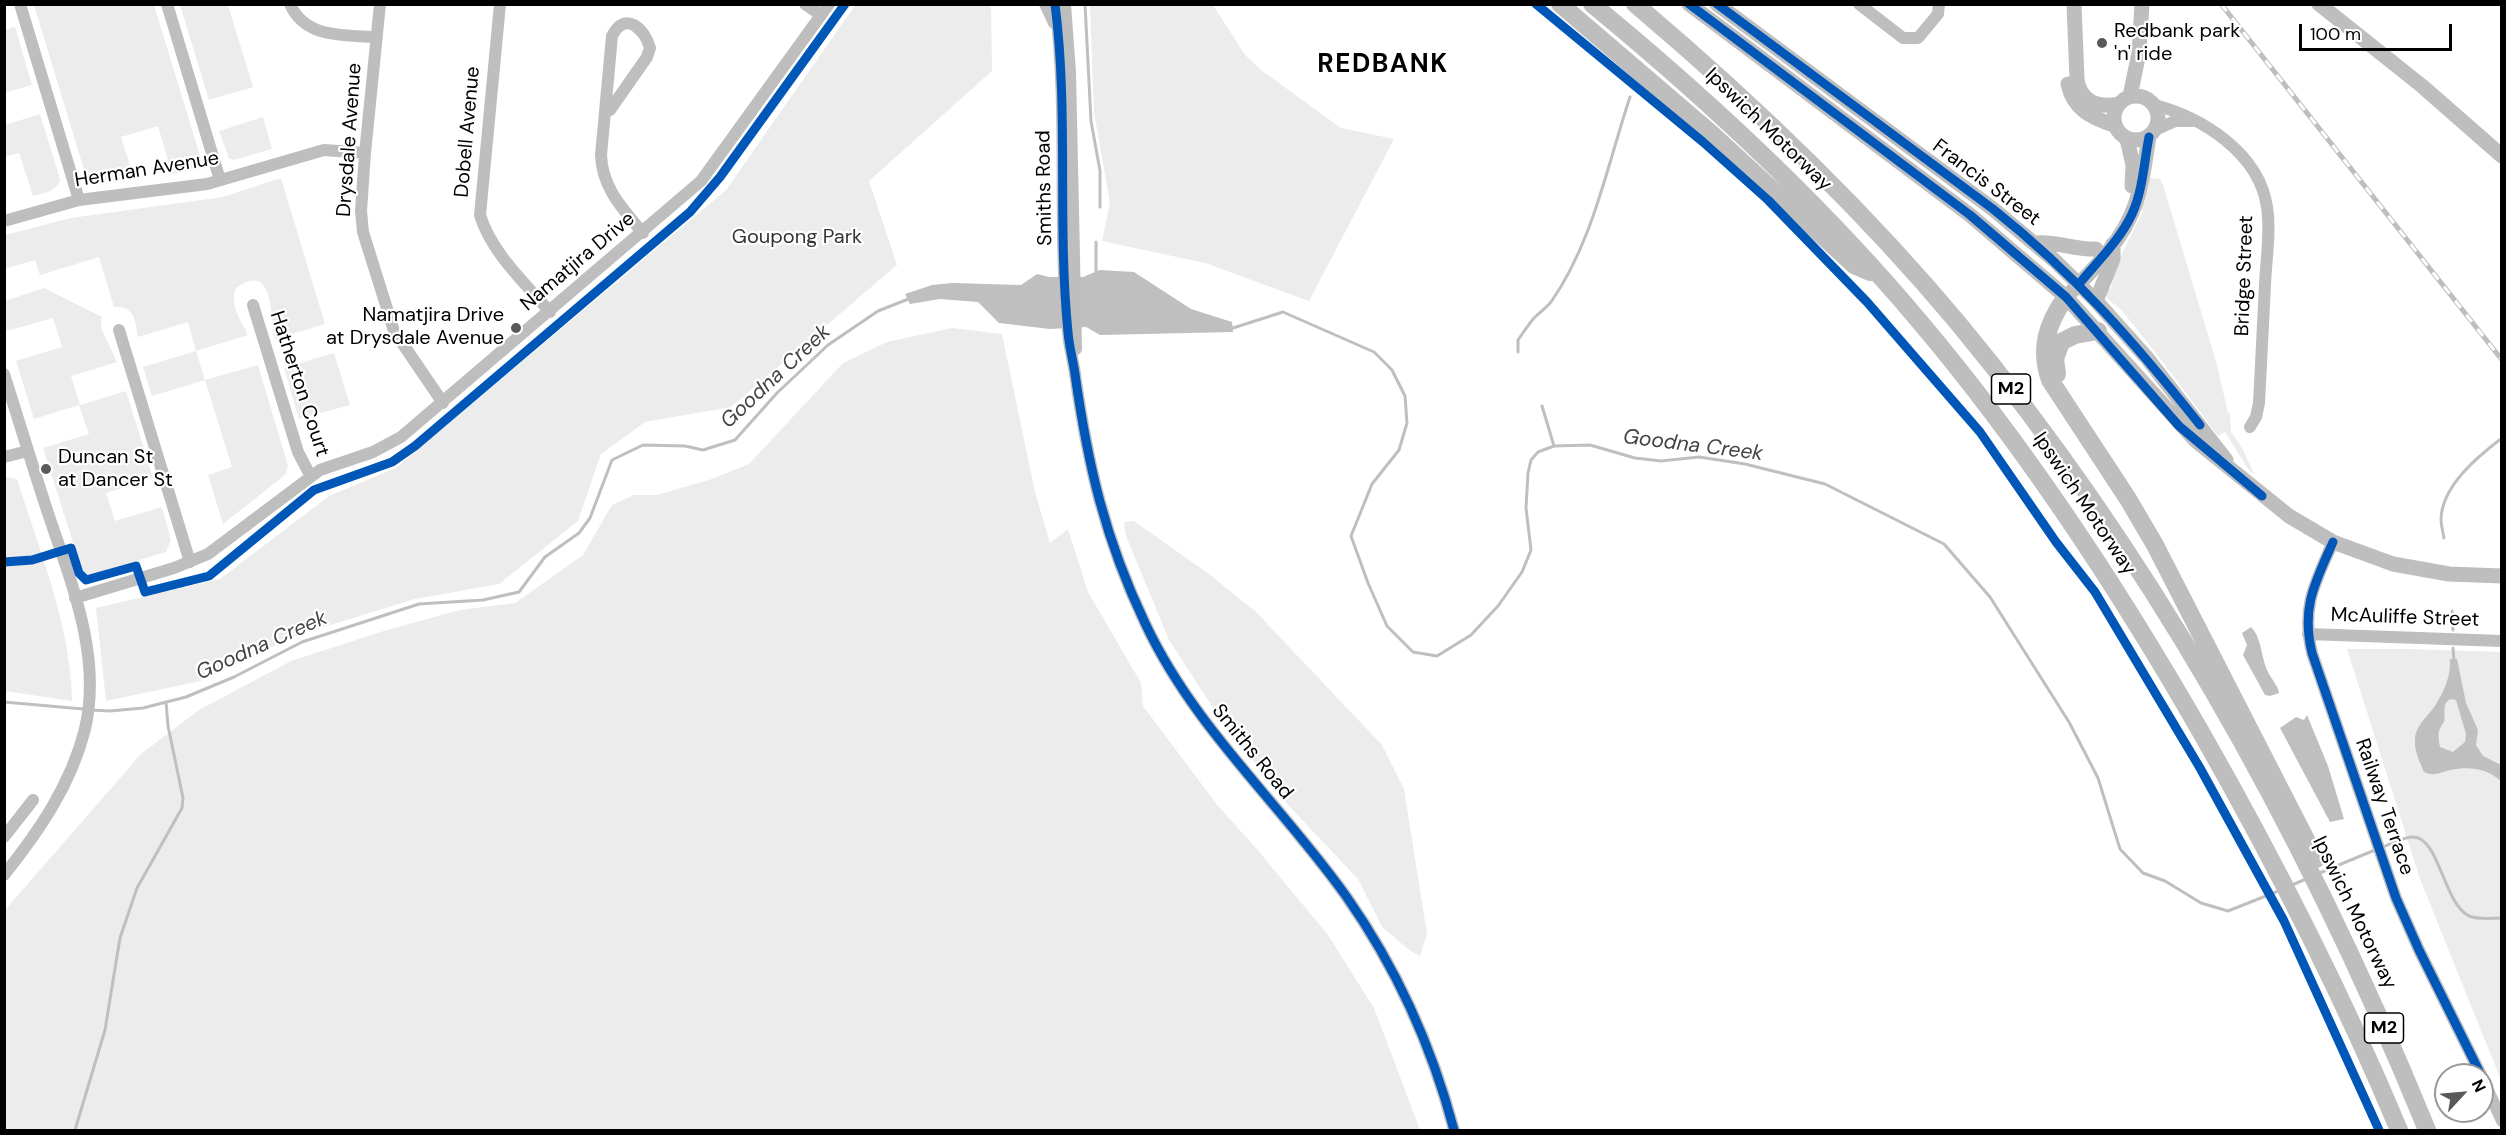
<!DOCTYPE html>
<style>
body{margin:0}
#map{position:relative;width:2506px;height:1135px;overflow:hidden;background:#fff;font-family:"DM Sans",sans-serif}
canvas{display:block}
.frame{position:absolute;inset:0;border:6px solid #000;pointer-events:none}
.north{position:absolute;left:2434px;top:1063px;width:60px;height:60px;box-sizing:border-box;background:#fff;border:2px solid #999;border-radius:50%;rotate:64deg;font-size:16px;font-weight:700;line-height:24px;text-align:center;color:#000}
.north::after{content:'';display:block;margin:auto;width:21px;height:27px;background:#595959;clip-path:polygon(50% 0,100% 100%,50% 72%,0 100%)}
.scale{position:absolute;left:2299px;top:24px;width:153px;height:27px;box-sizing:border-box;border:3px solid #000;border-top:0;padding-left:8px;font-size:18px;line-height:21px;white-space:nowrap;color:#000;-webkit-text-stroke:4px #fff;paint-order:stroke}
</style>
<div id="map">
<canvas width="2506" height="1135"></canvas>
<div class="frame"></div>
<div class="north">N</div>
<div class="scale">100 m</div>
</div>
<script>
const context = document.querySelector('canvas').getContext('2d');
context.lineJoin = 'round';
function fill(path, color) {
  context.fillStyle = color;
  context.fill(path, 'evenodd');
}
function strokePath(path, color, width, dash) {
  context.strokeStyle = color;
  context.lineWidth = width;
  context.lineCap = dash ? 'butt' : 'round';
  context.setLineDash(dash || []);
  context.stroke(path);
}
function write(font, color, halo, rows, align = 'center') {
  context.font = font + ' "DM Sans",sans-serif';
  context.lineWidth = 4.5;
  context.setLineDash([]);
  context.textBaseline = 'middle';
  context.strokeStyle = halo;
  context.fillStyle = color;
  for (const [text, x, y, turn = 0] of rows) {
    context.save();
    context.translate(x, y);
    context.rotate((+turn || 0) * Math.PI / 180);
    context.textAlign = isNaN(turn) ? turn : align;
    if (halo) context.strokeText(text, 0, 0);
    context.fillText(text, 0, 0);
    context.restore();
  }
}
fill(new Path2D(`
 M 856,4 L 991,5 L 992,71 L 869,181 L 897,265 L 731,407 L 645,422 L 601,454 L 578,521 L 499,584 L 415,599 L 295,636 L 201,681 L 106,701 L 96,608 L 220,579 L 329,496 L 396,468 L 726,190 Z
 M 1090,4 L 1213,5 L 1245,55 L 1261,70 L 1341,128 L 1394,139 L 1309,301 L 1205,263 L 1102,241 L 1110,203 L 1094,112 Z
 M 34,5 L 154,5 L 201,159 L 199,169 L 172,174 L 158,126 L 121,137 L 134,178 L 94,181 L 85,173 Z
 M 180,5 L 228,5 L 253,87 L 209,100 Z
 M 15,27 L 32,85 L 5,93 L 5,30 Z
 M 40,114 L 60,179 C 58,192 43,193 33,196 L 19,153 L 5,157 L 5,125 Z
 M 263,117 L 272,149 L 234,160 L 229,158 L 219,131 Z
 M 281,178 L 325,324 L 275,339 C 270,317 275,260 236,288 C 229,305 241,320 248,335 L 196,351 L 205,380 L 258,365 L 288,466 L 285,475 L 223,524 L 208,475 L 232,467 L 205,380 L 152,396 L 143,367 L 196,351 L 188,322 L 138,337 C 135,320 135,306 114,307 L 99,257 L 40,275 L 35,260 L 5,269 L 5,235 L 71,218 L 223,197 Z
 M 2150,178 L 2160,179 L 2163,185 L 2217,365 L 2228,413 L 2230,413 L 2231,432 L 2241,446 L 2255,475 L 2248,469 L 2225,432 L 2218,436 C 2187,394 2156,352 2123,312 C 2115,302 2105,303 2105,287 L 2111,289 L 2112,283 L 2108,282 L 2143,211 L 2141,209 Z
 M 44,288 L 102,317 L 101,328 L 117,362 L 71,376 L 80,405 L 126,391 L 153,478 L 106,493 L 115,521 L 162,507 L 171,540 L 166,552 L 92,574 L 87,574 L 81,567 L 43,448 L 89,434 L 79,405 L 34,419 L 16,361 L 62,347 L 53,318 L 7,331 L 5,323 L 5,301 Z
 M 952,328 L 1002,334 L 1035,492 L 1050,543 L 1068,529 L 1088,592 L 1141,683 L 1143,706 L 1218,806 L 1256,848 L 1328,935 L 1374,1008 L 1420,1130 L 5,1130 L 5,910 L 141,754 L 199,710 L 291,661 L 387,630 L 460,610 L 515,603 L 583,555 L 612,505 L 634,495 L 657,495 L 712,479 L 749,464 L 843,363 L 887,342 Z
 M 334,353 L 350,405 L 299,419 L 284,368 Z
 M 5,477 L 17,479 C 39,550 71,625 72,701 L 5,691 Z
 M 1134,521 L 1209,574 L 1256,612 L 1382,745 L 1404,789 L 1427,934 L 1420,956 L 1409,950 L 1382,927 L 1358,879 L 1288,805 L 1219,717 L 1169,640 L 1126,536 L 1124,522 Z
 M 2347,649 L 2410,649 L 2501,652 L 2501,1080 L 2420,879 Z`), '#ececec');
fill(new Path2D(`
 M 1100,270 L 1134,272 L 1191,309 L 1232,322 L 1233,332 L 1100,335 L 1086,327 L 1050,329 L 999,323 L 978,302 L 940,299 L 910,304 L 905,294 L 932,285 L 952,283 L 1021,285 L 1037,274 L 1049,277 L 1083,277 Z
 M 2251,627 C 2262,638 2261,658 2268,672 C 2271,679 2278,685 2279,693 L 2270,696 L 2265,695 L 2243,655 L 2247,645 L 2242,633 Z
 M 2450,659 L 2457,659 L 2466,703 L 2478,730 L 2476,745 L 2483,756 L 2501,765 L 2501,781 C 2487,769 2470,766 2451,770 C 2440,772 2435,777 2424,772 C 2420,762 2414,751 2415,740 C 2415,725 2429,716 2436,704 C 2445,690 2451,675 2450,659 ZM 2451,699 L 2456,700 L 2466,734 L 2465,742 L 2453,752 L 2440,747 C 2438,737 2437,730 2444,722 C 2446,713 2441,703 2451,699 Z
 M 2307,715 L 2328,766 L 2344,819 L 2330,822 L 2280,728 L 2296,717 L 2304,720 Z`), '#bfbfbf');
strokePath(new Path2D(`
 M 1085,4 L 1091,121 L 1100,171 L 1100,207
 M 1096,273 L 1096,242
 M 1229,327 L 1233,328 L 1283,312 L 1374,352 L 1392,370 L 1405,396 L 1407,423 L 1399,450 L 1372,484 L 1351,536 L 1368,583 L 1387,626 L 1413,652 L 1437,656 L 1471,635 L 1498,606 L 1522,572 L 1531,550 L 1526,508 L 1528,473 L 1531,460 L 1538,452 L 1554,446 L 1590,445 L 1635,458 L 1661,461 L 1699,457 L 1745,464 L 1825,484 L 1944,544 L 1990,597 L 2069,722 L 2098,778 L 2120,849 L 2143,873 L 2165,881 L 2201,903 L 2228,911 L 2281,890
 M 1518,352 L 1518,340 C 1523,333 1528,325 1534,318 C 1539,313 1546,308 1551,302 C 1593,242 1607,166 1630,97
 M 1542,406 L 1554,446
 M 2444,538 C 2443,532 2441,525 2441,519 C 2442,486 2477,457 2502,438
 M 2452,611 L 2453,630
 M 2453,648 L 2454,661
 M 4,702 L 83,709
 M 90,710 L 110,711 L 143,708 L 186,697 L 234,677 L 302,642 L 419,604 L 483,600 L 519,592 L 545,557 L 579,533 L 590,518 L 612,460 L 643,445 L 685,446 L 703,450 L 735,440 L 777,393 L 828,345 L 878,311 L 911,298
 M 2381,848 C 2390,844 2401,838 2412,837 C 2439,835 2443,903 2469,916 C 2479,920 2491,918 2502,918
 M 2317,874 L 2375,850
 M 2292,885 L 2306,879
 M 75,1130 L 105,1030 L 120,938 L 137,888 L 182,808 L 183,798 L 168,726 L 166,702`), '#bfbfbf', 3);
strokePath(new Path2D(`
 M 20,4 L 79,200
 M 167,4 L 220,180
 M 290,4 C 305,39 345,35 377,37
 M 380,4 L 365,153 L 361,211 L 363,232 L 394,331 L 443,403
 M 500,4 L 480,215 C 491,252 525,283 550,312
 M 805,4 L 821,15
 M 1045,4 L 1054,23
 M 1055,4 C 1069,113 1057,223 1068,332 C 1069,346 1073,360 1075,374 C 1088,466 1105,539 1145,623 C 1194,728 1280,803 1346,896 C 1396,967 1432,1047 1454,1130
 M 1065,4 L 1070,72 L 1076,349
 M 1859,4 L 1903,38 L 1918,38 L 1938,14 L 1939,4
 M 2155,105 C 2203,118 2259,153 2267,207 C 2271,232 2266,259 2265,285 C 2263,324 2261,364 2259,403 L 2256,417 L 2250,427
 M 606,112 L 610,110 L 647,57 L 650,48 C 645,29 625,10 612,36 L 601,155 C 602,188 623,209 643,233
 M 2155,130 L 2175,121 L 2192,121
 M 4,221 L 79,200 L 207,184 L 324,150 L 365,153
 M 253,305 L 298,452 L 310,475
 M 119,330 L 190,562
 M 4,374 C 18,418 31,461 45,504 C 68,575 103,653 85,729 C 71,785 39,831 4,875
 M 4,457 L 28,451
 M 2333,542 C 2315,583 2301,607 2312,653 L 2396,898 L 2419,950 L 2481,1075
 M 75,598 L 174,568 L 208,554 L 320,470 L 373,452 L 401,437 L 701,181 L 829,4
 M 2308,634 L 2502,641
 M 4,837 L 33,800
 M 2482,1077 L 2502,1121`), '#bebebe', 12);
strokePath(new Path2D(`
 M 1689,4 L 1970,215 L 2066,297 L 2196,441 L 2289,516 L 2333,542 L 2393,564 L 2449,574 L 2502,576
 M 1717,4 L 1993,209 L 2054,260 L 2096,301 L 2147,358 L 2226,460
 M 2074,4 L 2077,79 C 2080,102 2098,108 2119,104
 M 2319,4 L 2422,86 L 2502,156
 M 2068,84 C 2073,109 2092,118 2114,125
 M2114 118a22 22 0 1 1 44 0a22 22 0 1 1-44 0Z
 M 2130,96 L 2139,53 L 2142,4
 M 2127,139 L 2133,165 L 2132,186
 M 2036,243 C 2057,241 2074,250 2096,249
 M 2072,291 C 2096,267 2124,238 2135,205 C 2143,184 2145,160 2149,137
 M 2096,301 L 2113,259 L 2113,244`), '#bebebe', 15);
strokePath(new Path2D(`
 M 1560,4 L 1713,135 L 1854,265 L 1870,272
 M 1592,4 C 1710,101 1822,205 1920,322 C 2028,450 2119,589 2202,734 C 2275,862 2342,994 2399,1130
 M 1635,4 C 1751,102 1861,207 1958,323 C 2157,563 2310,843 2427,1130
 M 2066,297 C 2047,323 2039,349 2050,380 L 2128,499 L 2155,545 L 2316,859
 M 2057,374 L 2055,359 L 2061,342 L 2075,335 L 2098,331`), '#bebebe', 18);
const rail = new Path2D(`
 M 2221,4 L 2502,360`);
strokePath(rail, '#bebebe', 5);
strokePath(rail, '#fff', 3, [9]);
strokePath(new Path2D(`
 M 1055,4 C 1069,113 1057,223 1068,332 C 1069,346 1073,360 1075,374 C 1088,466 1105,539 1145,623 C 1194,728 1280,803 1346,896 C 1396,967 1432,1047 1454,1130
 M 1536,4 L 1703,142 L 1768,200 L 1867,302 L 1980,432 L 2056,542 L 2095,592 L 2200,768 L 2284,921 L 2379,1130
 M 1689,4 L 1970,215 L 2066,297 L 2179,426 L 2262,496
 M 1717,4 L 1993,209 C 2076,275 2135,343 2200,425
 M 2079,284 C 2097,262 2120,240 2132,214 C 2143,190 2144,162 2149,137
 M 2333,542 C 2315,583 2301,607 2312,653 L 2396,898 L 2419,950 L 2481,1075
 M 4,562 L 32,560 L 71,548 L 79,573 L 86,580 L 136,566 L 145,592 L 209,576 L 314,490 L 392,462 L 415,446 L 690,212 L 720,177 L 845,4`), '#0057b8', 9);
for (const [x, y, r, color] of [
 [2102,43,6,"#595959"],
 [516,328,6,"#595959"],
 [46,469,6,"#595959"]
]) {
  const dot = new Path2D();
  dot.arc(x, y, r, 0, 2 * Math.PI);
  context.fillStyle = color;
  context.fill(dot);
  strokePath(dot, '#fff', 2);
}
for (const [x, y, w] of [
 [2011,389,39],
 [2384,1028,39]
]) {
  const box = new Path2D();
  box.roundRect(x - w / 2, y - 15, w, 30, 4.5);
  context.fillStyle = '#fff';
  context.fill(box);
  strokePath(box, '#000', 1.5);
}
write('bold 18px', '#000', null, [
 ["M2",2011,389],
 ["M2",2384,1028]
]);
write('20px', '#000', '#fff', [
 ["Redbank park",2114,32],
 ["'n' ride",2114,55],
 ["Namatjira Drive",504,316,"right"],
 ["at Drysdale Avenue",504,339,"right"],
 ["Duncan St",58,458],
 ["at Dancer St",58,481]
], 'left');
write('20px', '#000', '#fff', [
 ["Ipswich Motorway",1768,130,44],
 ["Dobell Avenue",468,132,-85],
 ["Drysdale Avenue",350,140,-86],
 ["Herman Avenue",147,170,-9],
 ["Francis Street",1986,183,37],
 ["Smiths Road",1045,188,-91],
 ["Namatjira Drive",578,262,-40],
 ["Bridge Street",2245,276,-88],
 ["Hatherton Court",299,384,72],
 ["Ipswich Motorway",2084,504,56],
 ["McAuliffe Street",2405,618,2],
 ["Smiths Road",1252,752,51],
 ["Railway Terrace",2384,807,71],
 ["Ipswich Motorway",2354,913,64]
]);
write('20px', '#333', '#fff', [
 ["Goupong Park",797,238]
]);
write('italic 21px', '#444', '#fff', [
 ["Goodna Creek",776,377,-43],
 ["Goodna Creek",1693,446,7],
 ["Goodna Creek",262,646,-24]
]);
context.letterSpacing = '1.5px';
write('bold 26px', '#000', '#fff', [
 ["REDBANK",1383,65]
]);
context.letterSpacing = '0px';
</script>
